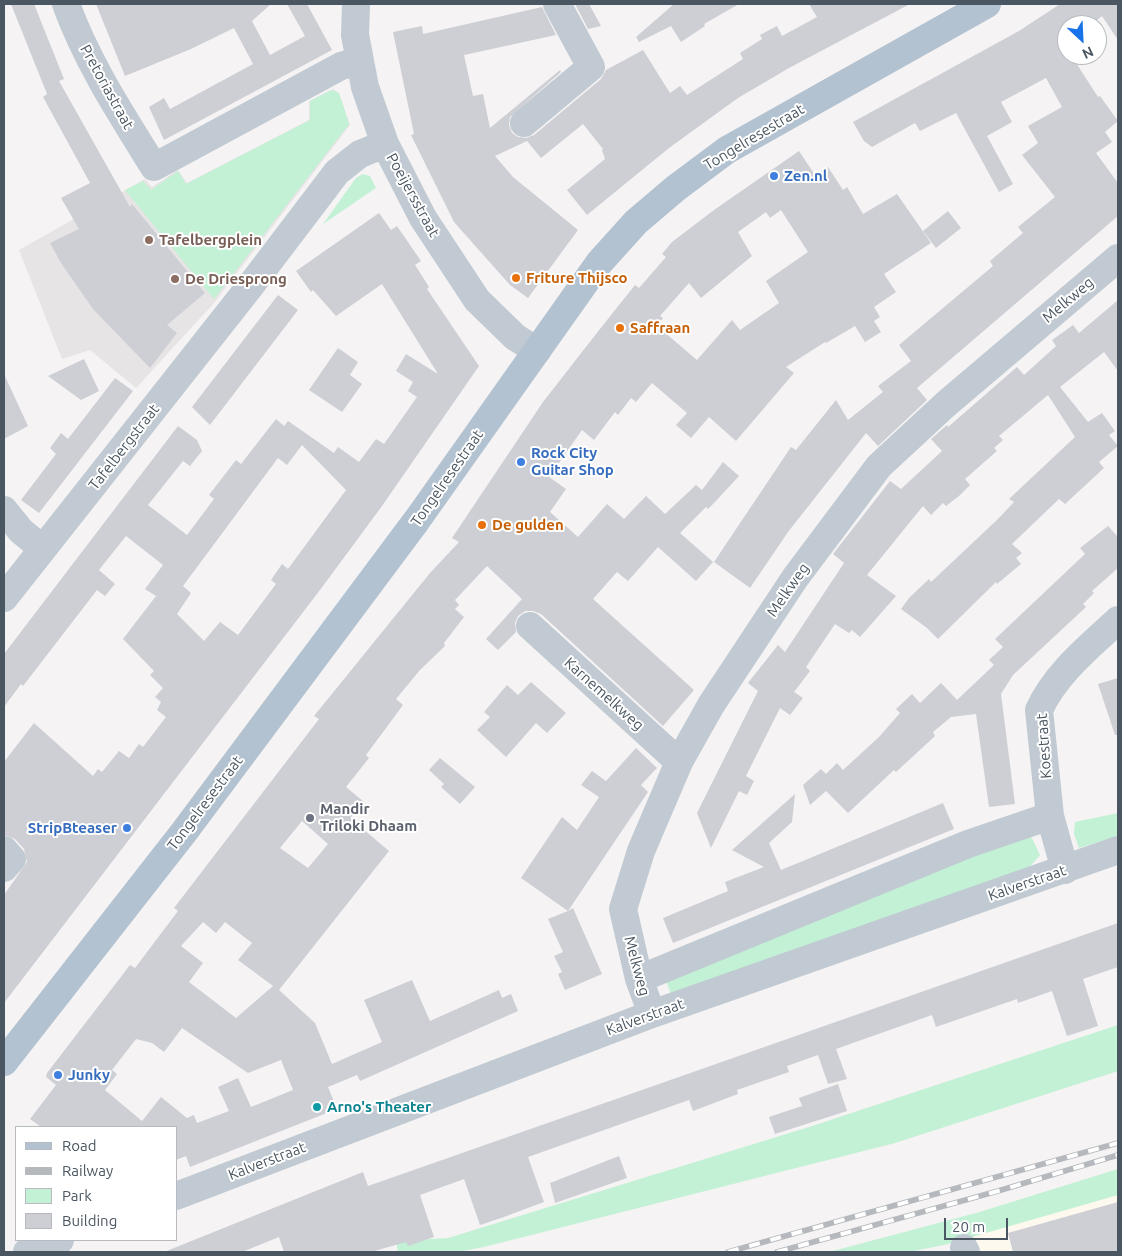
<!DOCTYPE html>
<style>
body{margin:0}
#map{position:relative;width:1122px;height:1256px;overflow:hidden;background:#f5f3f3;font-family:Ubuntu,sans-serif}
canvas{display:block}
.frame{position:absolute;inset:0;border:5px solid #4a5661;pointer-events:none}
.legend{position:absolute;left:15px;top:1126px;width:162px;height:115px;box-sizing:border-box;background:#fff;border:1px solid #b7bbc0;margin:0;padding:6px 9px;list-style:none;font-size:15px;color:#4a5661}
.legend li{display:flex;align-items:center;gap:10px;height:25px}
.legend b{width:25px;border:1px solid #b7bbc0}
.north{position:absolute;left:1057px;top:15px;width:50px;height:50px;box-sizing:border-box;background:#fff;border:1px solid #b7bbc0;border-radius:50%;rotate:155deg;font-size:14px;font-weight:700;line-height:20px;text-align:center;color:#4a5661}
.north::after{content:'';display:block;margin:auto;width:18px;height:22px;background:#1a73e8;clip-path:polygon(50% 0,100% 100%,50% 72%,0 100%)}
.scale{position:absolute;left:944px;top:1218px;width:64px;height:22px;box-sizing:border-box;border:2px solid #4a5661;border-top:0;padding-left:6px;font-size:15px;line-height:18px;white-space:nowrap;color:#4a5661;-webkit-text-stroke:4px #fff;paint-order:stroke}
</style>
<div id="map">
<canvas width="1122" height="1256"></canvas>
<div class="frame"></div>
<ul class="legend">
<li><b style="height:6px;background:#b3c2d1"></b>Road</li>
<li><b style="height:6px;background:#b5b8bd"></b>Railway</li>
<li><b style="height:14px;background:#c3f1d5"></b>Park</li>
<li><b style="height:14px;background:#cdcfd5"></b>Building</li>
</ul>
<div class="north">N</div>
<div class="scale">20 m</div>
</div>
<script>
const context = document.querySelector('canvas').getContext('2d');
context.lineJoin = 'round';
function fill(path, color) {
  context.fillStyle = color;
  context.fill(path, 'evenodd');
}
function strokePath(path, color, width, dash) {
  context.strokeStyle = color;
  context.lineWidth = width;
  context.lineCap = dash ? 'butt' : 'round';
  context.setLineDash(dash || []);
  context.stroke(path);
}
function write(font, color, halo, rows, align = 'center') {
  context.font = font + ' Ubuntu,sans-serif';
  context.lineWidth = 4;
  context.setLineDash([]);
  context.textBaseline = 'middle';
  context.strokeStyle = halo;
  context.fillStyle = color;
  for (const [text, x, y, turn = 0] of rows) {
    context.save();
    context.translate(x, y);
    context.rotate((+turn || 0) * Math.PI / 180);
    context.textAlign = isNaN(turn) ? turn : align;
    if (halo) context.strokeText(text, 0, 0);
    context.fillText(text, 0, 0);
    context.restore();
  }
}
fill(new Path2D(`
 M 1118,1176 L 1118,1252 L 975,1252 L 966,1216 L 1033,1195 L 1035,1200 Z`), '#fdf9ef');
fill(new Path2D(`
 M 333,89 L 339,93 L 350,125 L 214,303 L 136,388 L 90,350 L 62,359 L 19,250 L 145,179 L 152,187 L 178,170 L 187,183 L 309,120 L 309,101 Z`), '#e6e4e5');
fill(new Path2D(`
 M 332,90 L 339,93 L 349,124 L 214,299 L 125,190 L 143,181 L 151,190 L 178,171 L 186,184 L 310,120 L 310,101 Z
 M 363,174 L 370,176 L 376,188 L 323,224 L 356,178 Z
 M 1118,813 L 1118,836 L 1079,848 L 1074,834 L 1075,822 Z
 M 1020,835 L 1032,838 L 1040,855 L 1027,870 L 671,994 L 665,978 Z
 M 1118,1025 L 1118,1071 L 895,1143 L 484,1247 L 458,1252 L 398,1252 L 396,1241 L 448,1238 L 809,1127 Z
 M 1118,1169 L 1118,1195 L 944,1245 L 909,1252 L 829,1252 L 976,1213 Z`), '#c3f1d5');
fill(new Path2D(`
 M 11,4 L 34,4 L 64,79 L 59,81 L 130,207 L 132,204 L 205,293 L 167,325 L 177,333 L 150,368 L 93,309 L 61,263 L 50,243 L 79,229 L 61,198 L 90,183 L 43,97 L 47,94 Z
 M 96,4 L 271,4 L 252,21 L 270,55 L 305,36 L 287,4 L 307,4 L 332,50 L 164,140 L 149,107 L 164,98 L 170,109 L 253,64 L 234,28 L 191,49 L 125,76 Z
 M 575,4 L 589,4 L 601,26 L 588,29 Z
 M 674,4 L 739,4 L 704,24 L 705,26 L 681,42 L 671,26 L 639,42 L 636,37 Z
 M 809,4 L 910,4 L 789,68 L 738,98 L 669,148 L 587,215 L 567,190 L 605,159 L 602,150 L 603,149 L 583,124 L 541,158 L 527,141 L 495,156 L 513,177 L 578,230 L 528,298 L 510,285 L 454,222 L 411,135 L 414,134 L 393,32 L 422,26 L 423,34 L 542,7 L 556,35 L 464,55 L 473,96 L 483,94 L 490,128 L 560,70 L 561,72 L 510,117 L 509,125 L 512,133 L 518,137 L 526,138 L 534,135 L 601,79 L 606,70 L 643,50 L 670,93 L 680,86 L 687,95 L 743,59 L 740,53 L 762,39 L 760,35 L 777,26 L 782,36 L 817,17 Z
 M 1060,4 L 1118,4 L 1118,40 L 1102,16 L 1091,25 L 1067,25 L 1067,55 L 1071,55 L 1098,97 L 1100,96 L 1118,121 L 1105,132 L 1112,142 L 1096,153 L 1118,183 L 1118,216 L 917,388 L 927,400 L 878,446 L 866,433 L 788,532 L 750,588 L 714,562 L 791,447 L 796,450 L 836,400 L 848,420 L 883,392 L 878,386 L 911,361 L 899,345 L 993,266 L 990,261 L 1023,233 L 1018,227 L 1055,197 L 1022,155 L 1038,143 L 1028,126 L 1062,107 L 1046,78 L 1001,102 L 1012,122 L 987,136 L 1013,184 L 999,192 L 956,113 L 920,131 L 915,123 L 872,147 L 864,141 L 853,122 L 1019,31 Z
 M 799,151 L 815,175 L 828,167 L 843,190 L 847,187 L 863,214 L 897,194 L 931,243 L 884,274 L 896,292 L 874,307 L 880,317 L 874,321 L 881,332 L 865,342 L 855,326 L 826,343 L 825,342 L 786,367 L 794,373 L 736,441 L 709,417 L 691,438 L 676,425 L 687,413 L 652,383 L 636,402 L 631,398 L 618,415 L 615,412 L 594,440 L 582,430 L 549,477 L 566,489 L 550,512 L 578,537 L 607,504 L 624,519 L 646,496 L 665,514 L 696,485 L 702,490 L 723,462 L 739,476 L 714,503 L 708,509 L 706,507 L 680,533 L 713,562 L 696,581 L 658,547 L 628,581 L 617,572 L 593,599 L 694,690 L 663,726 L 541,614 L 533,611 L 525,611 L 518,616 L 515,623 L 516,632 L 498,650 L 486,639 L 522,599 L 487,566 L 455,600 L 459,605 L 455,609 L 464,617 L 444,643 L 445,646 L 420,670 L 396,699 L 403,705 L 366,755 L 369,758 L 346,787 L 364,802 L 350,818 L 389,851 L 279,990 L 315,1023 L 332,1064 L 382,1042 L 364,1000 L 412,980 L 430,1021 L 499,990 L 502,998 L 511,994 L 518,1011 L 360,1081 L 357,1075 L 328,1087 L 337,1109 L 190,1167 L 186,1156 L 176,1160 L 176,1127 L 41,1127 L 30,1119 L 56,1085 L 46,1077 L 47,1073 L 130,965 L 135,968 L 178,911 L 174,908 L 319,719 L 314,716 L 430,573 L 459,542 L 452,538 L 543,402 L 596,334 L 635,285 L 639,288 L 666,257 L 662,254 L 672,242 L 714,210 ZM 781,210 L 808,252 L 766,281 L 779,303 L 740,330 L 732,320 L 697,360 L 657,326 L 663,318 L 660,316 L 689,283 L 701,298 L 752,256 L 738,232 L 766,212 L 770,218 ZM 302,821 L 328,844 L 308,868 L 280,848 ZM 203,922 L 216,933 L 225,922 L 252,943 L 238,960 L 273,986 L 236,1018 L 189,982 L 203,963 L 181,946 ZM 182,1028 L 248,1073 L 281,1060 L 293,1090 L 251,1107 L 238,1078 L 218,1087 L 229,1111 L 197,1123 L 194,1115 L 187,1118 L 161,1097 L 142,1121 L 105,1090 L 117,1074 L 112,1070 L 136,1039 L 152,1043 L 164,1052 Z
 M 948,211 L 961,228 L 936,248 L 923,231 Z
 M 379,213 L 391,230 L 397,226 L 421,261 L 415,265 L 429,287 L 427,289 L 479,366 L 382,506 L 320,590 L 4,1003 L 4,895 L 27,862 L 24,849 L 15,839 L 4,835 L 4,762 L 34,723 L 93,776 L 98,769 L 102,772 L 119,751 L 129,758 L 139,744 L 143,747 L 166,717 L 157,710 L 161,702 L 155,697 L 163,688 L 150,675 L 154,671 L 123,639 L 156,596 L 145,589 L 163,565 L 126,536 L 99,570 L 115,584 L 105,596 L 97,590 L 23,686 L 21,684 L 4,707 L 4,654 L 178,426 L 197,440 L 202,451 L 190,466 L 183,461 L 148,505 L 187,535 L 214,499 L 209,495 L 236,460 L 241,464 L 276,419 L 284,426 L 288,421 L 334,453 L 338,447 L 359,462 L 376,439 L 384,444 L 417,397 L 408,391 L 413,382 L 396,371 L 406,354 L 438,374 L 382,284 L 336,316 L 313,290 L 311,292 L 296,271 ZM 302,445 L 346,490 L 288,569 L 282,564 L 271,580 L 276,584 L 238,635 L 220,622 L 204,641 L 177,614 L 191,593 L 183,586 L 278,458 L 287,465 Z
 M 278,295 L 298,310 L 210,425 L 192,407 Z
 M 1118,300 L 1118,371 L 1104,352 L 1060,387 L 1088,422 L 1102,413 L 1115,431 L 1109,435 L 1118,446 L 1099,462 L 1104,468 L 1065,504 L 1059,499 L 1012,544 L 1022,553 L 1016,558 L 1021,564 L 997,584 L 996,582 L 938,639 L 927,628 L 901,609 L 909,598 L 929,579 L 931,582 L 998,519 L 1014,502 L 1009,499 L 1075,437 L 1048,395 L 999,436 L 1003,440 L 994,448 L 997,451 L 965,479 L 970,485 L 959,496 L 946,506 L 943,503 L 931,515 L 923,506 L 867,575 L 896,596 L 860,637 L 852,630 L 849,633 L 835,624 L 806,667 L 810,671 L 794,692 L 803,698 L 790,715 L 780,708 L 746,776 L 754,781 L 747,795 L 739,791 L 711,848 L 697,813 L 758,691 L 748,683 L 778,645 L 785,652 L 844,563 L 833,554 L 890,481 L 901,489 L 942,451 L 931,439 L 947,425 L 948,427 L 1017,367 L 1024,375 L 1056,346 L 1052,340 L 1073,325 L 1079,333 Z
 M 338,348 L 358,362 L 350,375 L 362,384 L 342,412 L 309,390 Z
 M 84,359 L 99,391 L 81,400 L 48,376 Z
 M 4,374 L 28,426 L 4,439 Z
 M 115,378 L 133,391 L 39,513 L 21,500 L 56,454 L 50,448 L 61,433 L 68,439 Z
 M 1108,526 L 1118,537 L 1118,568 L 1092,591 L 1094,593 L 1083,604 L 1086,607 L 1013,675 L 1001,694 L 1015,804 L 989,807 L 976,714 L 951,717 L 933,732 L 935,736 L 896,772 L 894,770 L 848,813 L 826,791 L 810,805 L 803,785 L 821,769 L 826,774 L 837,763 L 843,770 L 879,737 L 900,713 L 896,709 L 912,694 L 920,703 L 941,683 L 957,700 L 994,665 L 989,660 L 1003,647 L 995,639 L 1085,554 L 1080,548 Z
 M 1118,678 L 1118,735 L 1115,735 L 1098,684 Z
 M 531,682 L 566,713 L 547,733 L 536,723 L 506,757 L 477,730 L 490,717 L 484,712 L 507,685 L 518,695 Z
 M 636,748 L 657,768 L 641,785 L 648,792 L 568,911 L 573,908 L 602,974 L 565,990 L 558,974 L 562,972 L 554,956 L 563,952 L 548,919 L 568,911 L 521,878 L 562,817 L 577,830 L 599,797 L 581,785 L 592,771 L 606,781 Z
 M 440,758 L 475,787 L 460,804 L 441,787 L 444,784 L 429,770 Z
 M 795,794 L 792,822 L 769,843 L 781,870 L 943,803 L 954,829 L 673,943 L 663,918 L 728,891 L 725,882 L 764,867 L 732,850 Z
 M 1118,923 L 1118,967 L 1083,979 L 1098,1026 L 1067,1036 L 1052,991 L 1018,1003 L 1017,999 L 936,1027 L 932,1015 L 836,1049 L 847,1079 L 828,1084 L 818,1055 L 787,1066 L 789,1072 L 737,1090 L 738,1094 L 693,1111 L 689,1100 L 528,1157 L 544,1202 L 501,1218 L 480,1225 L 464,1179 L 420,1195 L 434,1237 L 408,1246 L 406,1242 L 371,1252 L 284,1252 L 279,1237 L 242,1252 L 164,1252 L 363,1172 L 368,1186 Z
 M 838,1084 L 847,1111 L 775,1134 L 769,1117 L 802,1106 L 799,1098 Z
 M 619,1156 L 627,1178 L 555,1203 L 550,1183 Z
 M 1118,1202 L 1118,1252 L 1013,1252 L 1008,1233 Z`), '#cdcfd5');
strokePath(new Path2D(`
 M 66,4 C 87,62 121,114 154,167 L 341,66 L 358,61
 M 356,4 L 355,35 L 365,87 L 385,144 L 423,218 L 477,300 L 515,337 L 537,351
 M 524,123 L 591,67 L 557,4
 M 4,510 L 21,531 L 43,549
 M 4,598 L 248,289 L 337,172 L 360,154 L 385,144
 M 530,626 L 679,762
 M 4,850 L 12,859 L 4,868
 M 1065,870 L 1050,816 L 1039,710 C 1055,674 1090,646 1118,620
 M 639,979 L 968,844 L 1050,816
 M 652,1014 L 639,979 L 623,909 L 641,851 L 679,762 L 711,705 L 795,578 L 879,466 L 946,404 L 1118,258
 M 176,1196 L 652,1014 L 1118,850
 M 964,1248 L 966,1252
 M 27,1252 L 60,1240`), '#c1cad2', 28);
strokePath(new Path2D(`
 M 4,1062 L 184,832 L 417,520 L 599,263 L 636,222 L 676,188 L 727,150 L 987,4`), '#b3c2d1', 28);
const rail = new Path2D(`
 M 728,1252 L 1118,1143
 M 777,1252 L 998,1191 L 1118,1155`);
strokePath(rail, '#b5b8bd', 5.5);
strokePath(rail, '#fff', 4, [11]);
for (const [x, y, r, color] of [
 [774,176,5,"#3f7fe0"],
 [149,240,5,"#8d6e63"],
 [516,278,5,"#e8710a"],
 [175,279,5,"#8d6e63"],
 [620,328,5,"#e8710a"],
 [521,462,5,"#3f7fe0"],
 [482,525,5,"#e8710a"],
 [310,818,5,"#6b7280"],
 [127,828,5,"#3f7fe0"],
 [58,1075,5,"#3f7fe0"],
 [317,1107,5,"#0f9aa8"]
]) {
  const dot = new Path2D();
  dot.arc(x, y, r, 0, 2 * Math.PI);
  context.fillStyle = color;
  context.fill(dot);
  strokePath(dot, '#fff', 2);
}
write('15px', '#4a5661', '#fff', [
 ["Pretoriastraat",107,87,61],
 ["Tongelresestraat",754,137,-31],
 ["Poeijersstraat",413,195,61],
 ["Melkweg",1068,300,-40],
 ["Tafelbergstraat",124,447,-52],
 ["Tongelresestraat",447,478,-55],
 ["Melkweg",788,590,-55],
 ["Karnemelkweg",604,694,42],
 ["Koestraat",1044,746,-94],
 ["Tongelresestraat",205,803,-53],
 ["Kalverstraat",1027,883,-19],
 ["Melkweg",637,966,75],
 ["Kalverstraat",645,1017,-20],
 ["Kalverstraat",267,1161,-21]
]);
write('bold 15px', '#366cbe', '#fff', [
 ["Zen.nl",784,176],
 ["Rock City",531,453],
 ["Guitar Shop",531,470],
 ["StripBteaser",117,828,"right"],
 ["Junky",68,1075]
], 'left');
write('bold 15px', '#785e54', '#fff', [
 ["Tafelbergplein",159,240],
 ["De Driesprong",185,279]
], 'left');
write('bold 15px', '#c56008', '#fff', [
 ["Friture Thijsco",526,278],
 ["Saffraan",630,328],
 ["De gulden",492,525]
], 'left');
write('bold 15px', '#5b616d', '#fff', [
 ["Mandir",320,809],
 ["Triloki Dhaam",320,826]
], 'left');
write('bold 15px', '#0d838f', '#fff', [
 ["Arno's Theater",327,1107]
], 'left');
</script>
